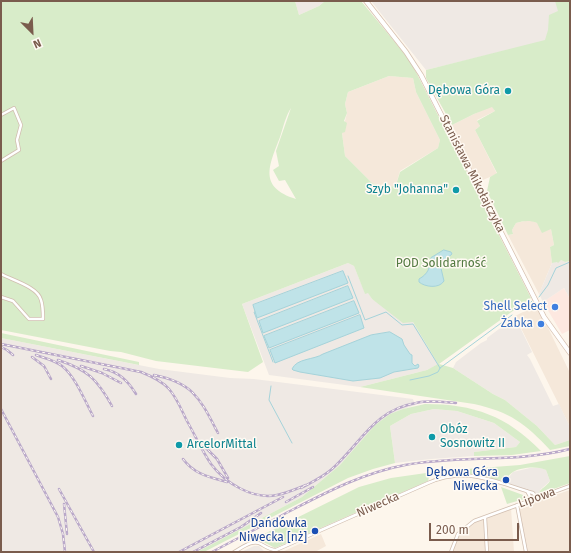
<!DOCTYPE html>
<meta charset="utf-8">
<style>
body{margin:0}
#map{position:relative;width:571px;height:553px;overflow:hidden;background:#fdf6ec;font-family:"Fira Sans",sans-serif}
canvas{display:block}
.frame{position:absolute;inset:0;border:2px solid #7a5c4d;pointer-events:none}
.north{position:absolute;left:12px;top:12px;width:40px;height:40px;-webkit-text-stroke:3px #fffaf3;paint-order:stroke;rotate:156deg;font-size:11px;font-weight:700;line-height:16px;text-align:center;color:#7a5c4d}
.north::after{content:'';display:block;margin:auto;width:14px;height:18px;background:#7a5c4d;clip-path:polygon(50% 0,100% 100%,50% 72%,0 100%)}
.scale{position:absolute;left:429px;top:523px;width:90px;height:18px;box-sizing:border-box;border:2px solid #7a5c4d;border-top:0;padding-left:5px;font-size:12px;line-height:14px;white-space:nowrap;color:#7a5c4d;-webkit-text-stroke:3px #fffaf3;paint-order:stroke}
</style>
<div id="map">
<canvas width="571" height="553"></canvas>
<div class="frame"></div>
<div class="north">N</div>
<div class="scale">200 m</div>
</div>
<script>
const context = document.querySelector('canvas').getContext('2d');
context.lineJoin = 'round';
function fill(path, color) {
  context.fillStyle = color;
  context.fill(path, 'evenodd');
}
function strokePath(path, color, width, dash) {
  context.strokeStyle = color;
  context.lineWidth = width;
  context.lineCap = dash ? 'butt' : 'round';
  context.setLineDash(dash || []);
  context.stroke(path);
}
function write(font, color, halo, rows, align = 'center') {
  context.font = font + ' "Fira Sans",sans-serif';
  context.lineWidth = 3;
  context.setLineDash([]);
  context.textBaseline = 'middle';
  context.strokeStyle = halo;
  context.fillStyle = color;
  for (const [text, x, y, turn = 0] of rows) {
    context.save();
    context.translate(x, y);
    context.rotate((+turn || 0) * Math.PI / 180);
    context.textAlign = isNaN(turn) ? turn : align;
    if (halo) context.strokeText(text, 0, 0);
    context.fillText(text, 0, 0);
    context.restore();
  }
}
fill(new Path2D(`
 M 389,76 L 413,78 L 416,92 L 440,140 L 438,148 L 400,171 L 396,185 L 388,188 L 372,183 L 345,156 L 342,133 L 347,113 L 345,104 L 348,92 Z
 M 492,106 L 495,111 L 477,120 L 480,126 L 475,130 L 497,174 L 478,182 L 452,125 L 474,114 Z
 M 530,220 L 551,229 L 554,245 L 550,247 L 552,263 L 539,294 L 508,235 L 513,234 L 512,230 L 516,223 Z
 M 537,305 L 570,373 L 570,427 L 515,316 Z
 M 570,490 L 570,552 L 527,552 L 519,507 Z
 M 511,508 L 514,552 L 452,552 L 459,534 L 474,522 Z
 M 321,534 L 326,546 L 315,552 L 282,552 Z`), '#f5e8da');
fill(new Path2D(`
 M 564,288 L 570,299 L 570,330 L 562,334 L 543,302 Z`), '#fde8e0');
fill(new Path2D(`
 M 295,1 L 325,1 L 319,6 L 299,15 Z
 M 371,1 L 570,1 L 570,35 L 426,70 Z
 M 561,260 L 565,262 L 570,261 L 570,299 L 564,288 L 543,302 L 539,294 L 552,263 Z
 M 348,263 L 354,266 L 365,293 L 368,292 L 372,299 L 413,322 L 439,364 L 427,370 L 360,387 L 269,375 L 242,304 Z
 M 515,317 L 532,352 L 527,355 L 530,359 L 553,406 L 559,404 L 570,427 L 570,440 L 555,445 L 537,426 L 505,400 L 493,394 L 453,368 L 456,362 L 481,343 L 487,340 L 487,338 L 503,326 L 505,327 L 508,325 L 507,323 Z
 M 1,338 L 159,369 L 230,378 L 254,379 L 413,399 L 415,405 L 390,414 L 375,425 L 340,465 L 302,497 L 197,552 L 1,552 Z
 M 434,409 L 457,411 L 494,423 L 520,442 L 516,447 L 474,452 L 474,456 L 431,459 L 395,463 L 390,426 L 411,414 Z
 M 530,468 L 541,468 L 546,470 L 550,481 L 541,489 L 538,494 L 500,480 L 509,477 L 513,472 Z
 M 254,546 L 259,546 L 265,552 L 241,552 Z`), '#efe9e4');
fill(new Path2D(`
 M 1,1 L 295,1 L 299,15 L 319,6 L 325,1 L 361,1 L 408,58 L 416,72 L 531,298 L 439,364 L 453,368 L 493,394 L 505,400 L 537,426 L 555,445 L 570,440 L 570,446 L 550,450 C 525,423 510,412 474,404 L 360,387 L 427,370 L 438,364 L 413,322 L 403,323 L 372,299 L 368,293 L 365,294 L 354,266 L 348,263 L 242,304 L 263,362 L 248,372 L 156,361 L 121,352 L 110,351 L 1,330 ZM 389,76 L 413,78 L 416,92 L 440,140 L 438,148 L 400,172 L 396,185 L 388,188 L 372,183 L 345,156 L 342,133 L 345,132 L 347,123 L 344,121 L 347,113 L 345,104 L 348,92 ZM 291,108 L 276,151 L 279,166 L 273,170 L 279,181 L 285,180 L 296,199 C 258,187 269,166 280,137 C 283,128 286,115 291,108 Z
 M 555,1 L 570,1 L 570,261 L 565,262 L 561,260 L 558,263 L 557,262 L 552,263 L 550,247 L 554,245 L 551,229 L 542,233 L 537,223 C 529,220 524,221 516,223 L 512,230 L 513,234 L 508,235 L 487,191 L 490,177 L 497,173 L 475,130 L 480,126 L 477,121 L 495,111 L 492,107 L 474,114 L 452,125 L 426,78 L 426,70 L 545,40 L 548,30 L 549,15 L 558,11 Z
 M 1,333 L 139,362 L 139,365 L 1,338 Z
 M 425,404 C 474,404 507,416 541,451 L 512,455 L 474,456 L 474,452 L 516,447 L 520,442 L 494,423 L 457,411 L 434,409 L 411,414 L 390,426 L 395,463 L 373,469 L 348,478 L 204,552 L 197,552 L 302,497 L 340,465 L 375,425 L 390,414 L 403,409 Z
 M 570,456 L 570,483 L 540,494 L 538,494 C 541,488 547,486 550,481 L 546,470 C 538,466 521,467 513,472 C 508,475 508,479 500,480 C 491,481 479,475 470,474 L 470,469 L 430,473 L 428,481 L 275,548 L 256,538 L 359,487 L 391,478 L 440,471 L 520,465 Z
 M 501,487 L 523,495 L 524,499 L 507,504 Z`), '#d8ecc9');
const water = new Path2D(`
 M 444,250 L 451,252 L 452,254 L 440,264 L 444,281 C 439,289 425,287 419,282 L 419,279 C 428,274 430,268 431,258 Z
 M 343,271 L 348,283 L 257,318 L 253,305 Z
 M 348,286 L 353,298 L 263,333 L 259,321 Z
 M 354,301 L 359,313 L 269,348 L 264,336 Z
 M 360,315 L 364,328 L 275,363 L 270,350 Z
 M 390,332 L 402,339 L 404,345 L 410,354 L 412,355 L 412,363 L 415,366 L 418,364 L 419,366 L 418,368 L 394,372 L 380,378 L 353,381 L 300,372 L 293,370 L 292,369 C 297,358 314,360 323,354 L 371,335 Z`);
fill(water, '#bfe3e8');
strokePath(water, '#a5d3da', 1);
strokePath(new Path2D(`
 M 348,276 L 365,320 L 386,312 L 402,325 L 413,324 L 440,368
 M 539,297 L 548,285 L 556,268 L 570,262
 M 530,303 L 532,301
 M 255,312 L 254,312 L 273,362
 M 410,380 L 429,376 L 438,372 L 440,368 L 512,315
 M 271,386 L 269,400 L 292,443`), '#a5d3da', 1);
const street = new Path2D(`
 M 1,115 L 14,108 L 21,125 L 17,140 L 19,150 L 1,161
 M 1,274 C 12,280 38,287 41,300 C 43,306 43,313 43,319 L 29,319 L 13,301 L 1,297
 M 527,491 L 532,500
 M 517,505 L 526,552
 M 485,517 L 487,552
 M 234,552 C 242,548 252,539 261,544 C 266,547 270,550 276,550 L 428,483 C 467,466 495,482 533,493 L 537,498
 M 451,552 L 458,534 L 474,521 L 570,486`);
const secondary = new Path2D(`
 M 366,1 L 406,52 L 421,75 L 539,307 L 544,317 L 570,353`);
strokePath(street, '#d1beb0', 4);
strokePath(secondary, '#d6c0b0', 5.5);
strokePath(street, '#fff', 2.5);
strokePath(secondary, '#fff', 4);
const rail = new Path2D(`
 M 1,344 L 141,372 C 151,376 162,381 169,389 C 177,398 182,411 187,421 C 195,435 202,451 211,464 C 225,483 253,500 277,495 C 287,493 296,489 306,485
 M 1,347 L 7,350 L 13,355
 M 36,355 C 44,358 54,360 62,366 C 75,376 85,401 93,416
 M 32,357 L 44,366 L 51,379
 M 58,360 C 88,370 97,379 112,406
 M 81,366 L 102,373 L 121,383
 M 104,369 C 119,372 128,381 136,394
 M 154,375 C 194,383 200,399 218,433
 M 1,409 L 58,517 L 63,534 L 65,552
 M 204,446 L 217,459 L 228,478
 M 183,459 C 194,474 209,477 227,482
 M 301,488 C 312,482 323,477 332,469 C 361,443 374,410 416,403 C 429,400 443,402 456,403
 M 59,489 L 94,552
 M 286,502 L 313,487
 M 64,504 L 67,534
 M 179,552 L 283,497
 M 193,552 L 241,527 L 261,513
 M 212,552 C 238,538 264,525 290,511 C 327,492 363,473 405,465 C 459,455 516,463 570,449`);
strokePath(rail, '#b9a8c9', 2.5);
strokePath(rail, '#fffaf3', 1, [3]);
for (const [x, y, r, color] of [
 [508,91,4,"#0f9aa8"],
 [456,190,4,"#0f9aa8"],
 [555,307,4,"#3f7fe0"],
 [541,324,4,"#3f7fe0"],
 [432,437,4,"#0f9aa8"],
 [179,445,4,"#0f9aa8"],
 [506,480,4,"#1a4fb4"],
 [315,531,4,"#1a4fb4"]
]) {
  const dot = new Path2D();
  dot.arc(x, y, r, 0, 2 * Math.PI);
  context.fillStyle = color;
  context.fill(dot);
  strokePath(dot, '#fffaf3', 1.5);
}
write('12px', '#0d838f', '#fffaf3', [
 ["Dębowa Góra",500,91],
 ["Szyb \"Johanna\"",448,190],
 ["Obóz",440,430,"left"],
 ["Sosnowitz II",440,444,"left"],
 ["ArcelorMittal",187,445,"left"]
], 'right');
write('12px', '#7a5c4d', '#fffaf3', [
 ["Stanisława Mikołajczyka",472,174,63],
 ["Lipowa",537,498,-20],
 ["Niwecka",378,505,-24]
]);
write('12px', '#537a41', '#fffaf3', [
 ["POD Solidarność",441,264]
]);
write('12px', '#366cbe', '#fffaf3', [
 ["Shell Select",547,307],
 ["Żabka",533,324]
], 'right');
write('12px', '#164399', '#fffaf3', [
 ["Dębowa Góra",498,473],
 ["Niwecka",498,487],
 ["Dańdówka",307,524],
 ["Niwecka [nż]",307,538]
], 'right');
</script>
